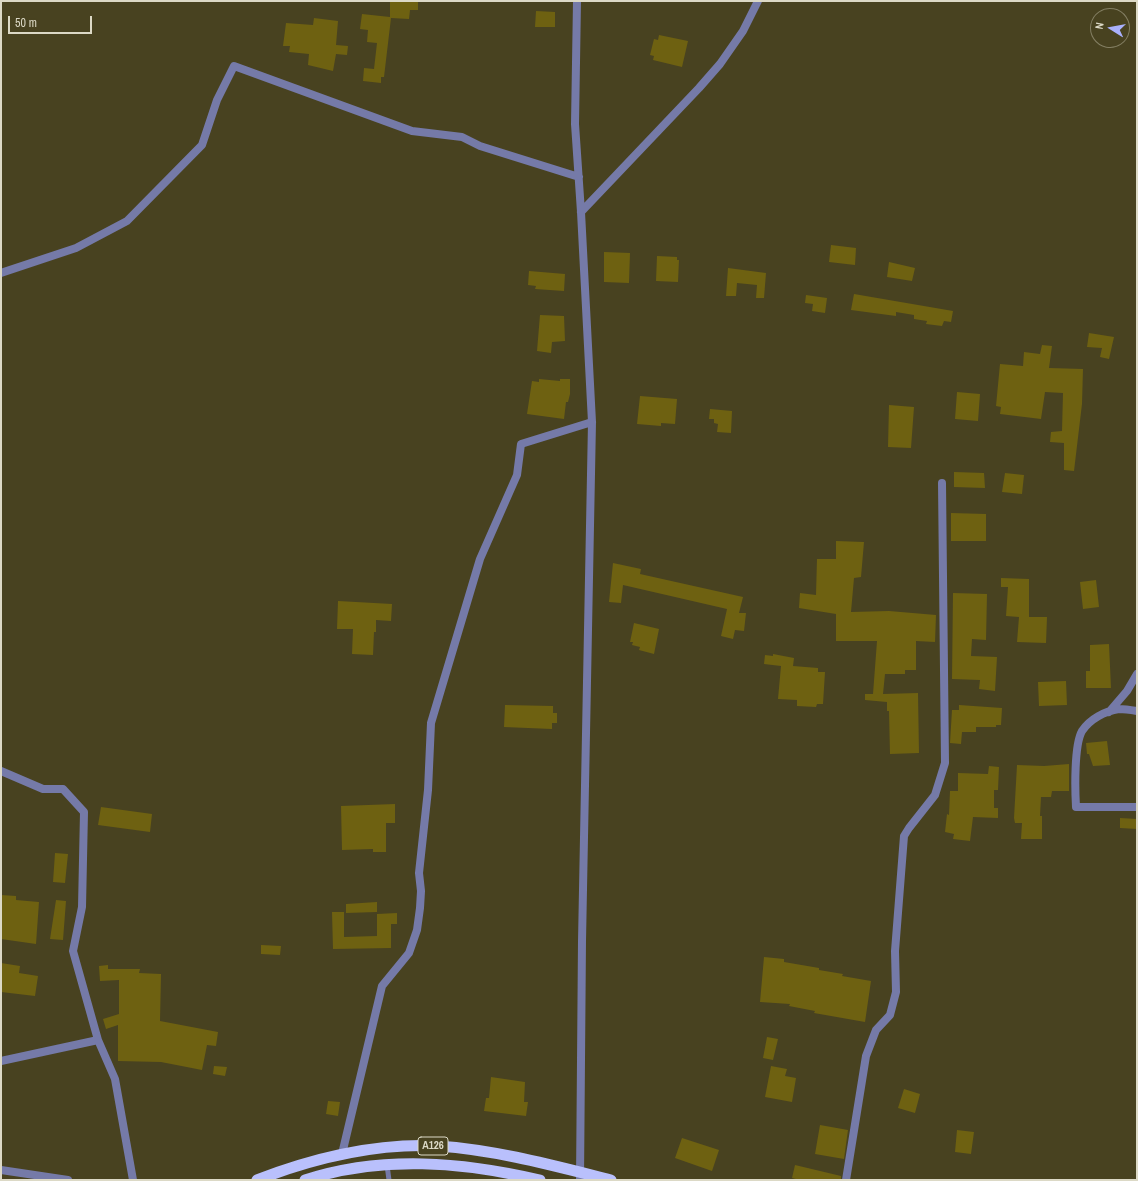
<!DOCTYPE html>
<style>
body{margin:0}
#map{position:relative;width:1138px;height:1181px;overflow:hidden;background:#484220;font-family:"Archivo Narrow",sans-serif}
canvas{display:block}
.frame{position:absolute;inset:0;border:2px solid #dcd9c6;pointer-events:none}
.north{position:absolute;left:1090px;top:8px;width:40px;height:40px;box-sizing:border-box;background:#484220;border:1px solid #837e62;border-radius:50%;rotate:281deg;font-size:11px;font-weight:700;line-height:16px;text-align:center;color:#dcd9c6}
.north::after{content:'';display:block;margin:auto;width:14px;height:18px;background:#a9b0fc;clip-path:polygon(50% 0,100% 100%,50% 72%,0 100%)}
.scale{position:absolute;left:8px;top:16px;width:84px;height:18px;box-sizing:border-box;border:2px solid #dcd9c6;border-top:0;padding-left:5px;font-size:12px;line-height:14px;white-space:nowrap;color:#dcd9c6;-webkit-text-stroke:3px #484220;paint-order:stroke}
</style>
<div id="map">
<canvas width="1138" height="1181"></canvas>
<div class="frame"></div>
<div class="north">N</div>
<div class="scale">50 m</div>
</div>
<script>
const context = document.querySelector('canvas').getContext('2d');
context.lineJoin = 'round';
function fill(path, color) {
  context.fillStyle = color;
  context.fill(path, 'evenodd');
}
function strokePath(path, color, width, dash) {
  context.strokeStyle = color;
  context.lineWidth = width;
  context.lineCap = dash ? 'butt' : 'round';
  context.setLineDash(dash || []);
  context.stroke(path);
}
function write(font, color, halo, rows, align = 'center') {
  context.font = font + ' "Archivo Narrow",sans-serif';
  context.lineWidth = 3.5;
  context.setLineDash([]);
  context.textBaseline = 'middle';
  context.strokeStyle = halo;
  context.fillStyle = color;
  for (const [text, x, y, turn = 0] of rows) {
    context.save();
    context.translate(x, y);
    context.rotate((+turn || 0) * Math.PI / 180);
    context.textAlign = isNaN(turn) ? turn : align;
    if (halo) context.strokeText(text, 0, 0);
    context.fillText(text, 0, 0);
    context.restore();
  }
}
fill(new Path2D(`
 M 390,1 L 418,1 L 418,10 L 410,10 L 409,19 L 391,18 L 384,77 L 381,77 L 381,83 L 363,81 L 364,68 L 374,69 L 377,43 L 367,42 L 368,30 L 360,29 L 362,14 L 390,17 Z
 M 536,11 L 555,12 L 555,27 L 535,27 Z
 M 314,18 L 338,21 L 336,45 L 348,46 L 347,55 L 336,54 L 333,71 L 308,65 L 309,54 L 289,52 L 290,46 L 283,46 L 286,23 L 313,25 Z
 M 659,35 L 688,41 L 682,67 L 653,60 L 654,56 L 650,55 L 654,39 L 658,40 Z
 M 831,245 L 856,248 L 855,265 L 829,262 Z
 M 604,252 L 630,253 L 629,283 L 604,282 Z
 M 657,256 L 677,257 L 677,260 L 679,260 L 678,282 L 656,281 Z
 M 889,262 L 915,268 L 912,281 L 887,277 Z
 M 728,268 L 766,273 L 764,298 L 756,298 L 757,285 L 737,283 L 736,296 L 726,296 Z
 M 529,271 L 565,274 L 564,291 L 535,289 L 536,286 L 528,285 Z
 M 854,294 L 953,311 L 951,322 L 944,321 L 942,326 L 926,324 L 927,321 L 914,319 L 914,315 L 896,312 L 896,316 L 851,310 Z
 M 806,295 L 827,298 L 825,313 L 812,311 L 813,304 L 805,303 Z
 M 540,315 L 564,316 L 565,341 L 552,342 L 551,353 L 537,351 Z
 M 1089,333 L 1114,337 L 1109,359 L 1100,357 L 1102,348 L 1087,347 Z
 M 1042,345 L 1052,346 L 1049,368 L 1083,369 L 1082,404 L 1074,471 L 1064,470 L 1064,443 L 1050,442 L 1051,432 L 1062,431 L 1063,393 L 1045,392 L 1041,419 L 1000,414 L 1001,407 L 996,406 L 1000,364 L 1023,366 L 1024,352 L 1040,354 Z
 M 539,379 L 560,381 L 560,379 L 570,379 L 570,394 L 568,402 L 566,402 L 564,419 L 527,414 L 532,381 L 539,382 Z
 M 957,392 L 980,394 L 978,421 L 955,419 Z
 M 640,396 L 677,399 L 675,424 L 661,423 L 661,426 L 637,424 Z
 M 889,405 L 914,407 L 911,448 L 888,447 Z
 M 710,409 L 732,411 L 731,433 L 717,432 L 718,424 L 714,423 L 714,419 L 709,419 Z
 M 954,472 L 984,473 L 985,488 L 954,487 Z
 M 1005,473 L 1024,475 L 1022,494 L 1002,492 Z
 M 951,513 L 986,514 L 986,541 L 951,541 Z
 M 836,541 L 864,542 L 861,577 L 854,578 L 851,612 L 889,611 L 936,615 L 935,642 L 916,641 L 916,670 L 905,670 L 905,674 L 885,674 L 883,694 L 918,693 L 919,753 L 890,754 L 889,711 L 887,711 L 887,702 L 865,700 L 865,694 L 873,694 L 877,641 L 836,641 L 836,614 L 799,608 L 800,593 L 816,595 L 817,559 L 836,559 Z
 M 613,563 L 641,569 L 640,574 L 743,597 L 739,613 L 746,613 L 744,631 L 735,630 L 733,639 L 721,636 L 727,609 L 623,585 L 621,603 L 609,602 Z
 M 1001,578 L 1029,579 L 1029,617 L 1047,617 L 1046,643 L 1017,642 L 1019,617 L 1006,616 L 1008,587 L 1001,587 Z
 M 1096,580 L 1099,607 L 1083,609 L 1080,582 Z
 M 953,593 L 987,594 L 986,640 L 972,639 L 971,656 L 997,657 L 995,691 L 979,689 L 980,680 L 952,679 Z
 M 338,601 L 392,604 L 391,621 L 376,620 L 376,632 L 374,632 L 373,655 L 352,654 L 353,629 L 337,629 Z
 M 634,623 L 659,629 L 654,654 L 639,650 L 640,647 L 632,645 L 633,642 L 630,642 Z
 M 1109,644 L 1111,688 L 1086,688 L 1086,671 L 1090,671 L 1090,645 Z
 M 773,654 L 794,658 L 793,666 L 818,668 L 818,672 L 825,672 L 823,704 L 817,704 L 816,707 L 797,706 L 797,700 L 778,699 L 781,666 L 764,664 L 765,655 L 773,656 Z
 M 1066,681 L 1067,705 L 1039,706 L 1038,682 Z
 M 505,705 L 553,706 L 553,713 L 557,713 L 557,723 L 552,723 L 552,729 L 504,727 Z
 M 959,705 L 1002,708 L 1001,725 L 996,725 L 996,727 L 976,727 L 976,732 L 962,732 L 961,744 L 950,743 L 952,710 L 959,710 Z
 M 1107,741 L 1110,765 L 1093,766 L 1089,754 L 1087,754 L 1086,743 Z
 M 1069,764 L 1069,791 L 1052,791 L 1051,797 L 1041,797 L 1040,816 L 1042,816 L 1042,839 L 1021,839 L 1022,823 L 1015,823 L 1014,818 L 1017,765 L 1044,766 Z
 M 989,766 L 999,767 L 998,790 L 994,790 L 994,808 L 998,808 L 998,818 L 973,817 L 970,841 L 953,839 L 954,834 L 945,832 L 947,814 L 949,815 L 950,791 L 958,791 L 958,773 L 988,774 Z
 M 395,804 L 395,823 L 386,823 L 386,852 L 373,852 L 373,849 L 342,850 L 341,806 Z
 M 101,807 L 152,814 L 150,832 L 98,825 Z
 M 1120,818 L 1137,819 L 1137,829 L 1120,828 Z
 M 55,853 L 68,854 L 65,883 L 53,882 Z
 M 1,895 L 16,896 L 16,900 L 39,902 L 36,944 L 1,939 Z
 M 56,900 L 66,901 L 63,940 L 50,939 Z
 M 377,902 L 377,912 L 346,913 L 346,904 Z
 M 332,912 L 344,912 L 344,937 L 377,936 L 377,914 L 397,913 L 397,924 L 391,924 L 391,948 L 333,949 Z
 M 261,945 L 281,946 L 280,955 L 261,954 Z
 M 764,957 L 784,959 L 784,962 L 819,968 L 819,970 L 843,974 L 842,976 L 871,981 L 865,1022 L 814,1013 L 815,1011 L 789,1006 L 790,1004 L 760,1002 Z
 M 1,963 L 20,966 L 19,973 L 38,976 L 35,996 L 1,992 Z
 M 108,965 L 108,969 L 140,969 L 139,973 L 161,974 L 160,1021 L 218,1032 L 216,1046 L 207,1045 L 202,1070 L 161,1062 L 118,1061 L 118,1025 L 106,1029 L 103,1019 L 119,1014 L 119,980 L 100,981 L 99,966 Z
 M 767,1037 L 778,1039 L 773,1060 L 763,1058 Z
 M 214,1066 L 227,1067 L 225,1076 L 213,1074 Z
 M 771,1066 L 787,1069 L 785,1076 L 796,1078 L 792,1102 L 765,1097 Z
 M 491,1077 L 525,1082 L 524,1102 L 528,1102 L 526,1116 L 484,1111 L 486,1098 L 489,1098 Z
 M 904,1089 L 920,1094 L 915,1113 L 898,1108 Z
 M 328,1101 L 340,1102 L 338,1116 L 326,1114 Z
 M 820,1125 L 848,1130 L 844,1159 L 815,1154 Z
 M 957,1130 L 974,1132 L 971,1154 L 955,1152 Z
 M 682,1138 L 719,1150 L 712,1171 L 675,1158 Z
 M 795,1165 L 841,1176 L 841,1180 L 799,1180 L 792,1178 Z`), '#6e6111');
strokePath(new Path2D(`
 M 387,1165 L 389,1180`), '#757aa8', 5);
strokePath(new Path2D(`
 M 577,1 L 575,124 L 581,212 L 592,422 L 582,941 L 580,1180
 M 581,212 L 699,88 L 720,64 L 743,31 L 758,1
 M 1,273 L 76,248 L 127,221 L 202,145 L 217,100 L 234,66 L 412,131 L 462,137 L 480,146 L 579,177
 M 1137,711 C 1131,710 1124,709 1119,709 C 1105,711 1090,719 1082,731 C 1074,745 1075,790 1076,807 L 1137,807
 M 1109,712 L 1127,691 L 1137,674
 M 1,771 L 43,789 L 63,789 L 84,812 L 82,907 L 73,951 L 98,1040
 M 1,1061 L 98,1040 L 115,1079 L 133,1180
 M 342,1154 L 382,986 L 409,953 L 417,930 L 420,908 L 421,891 L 419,873 L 428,790 L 431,723 L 480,559 L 517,475 L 521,444 L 592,422
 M 1,1170 L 68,1180
 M 846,1180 L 866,1056 L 876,1030 L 890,1015 L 896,992 L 895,951 L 904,836 L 909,828 L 935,795 L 945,763 L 942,483`), '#757aa8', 8);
strokePath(new Path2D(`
 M 257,1180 C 314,1158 376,1143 438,1146 C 497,1150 555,1166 611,1180
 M 305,1180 C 382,1155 463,1162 540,1180`), '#b9c0fc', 11);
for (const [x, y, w] of [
 [433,1146,30]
]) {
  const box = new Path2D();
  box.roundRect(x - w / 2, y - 9, w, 18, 3);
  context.fillStyle = '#484220';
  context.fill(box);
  strokePath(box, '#dcd9c6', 1);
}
write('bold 11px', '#dcd9c6', null, [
 ["A126",433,1146]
]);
</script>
